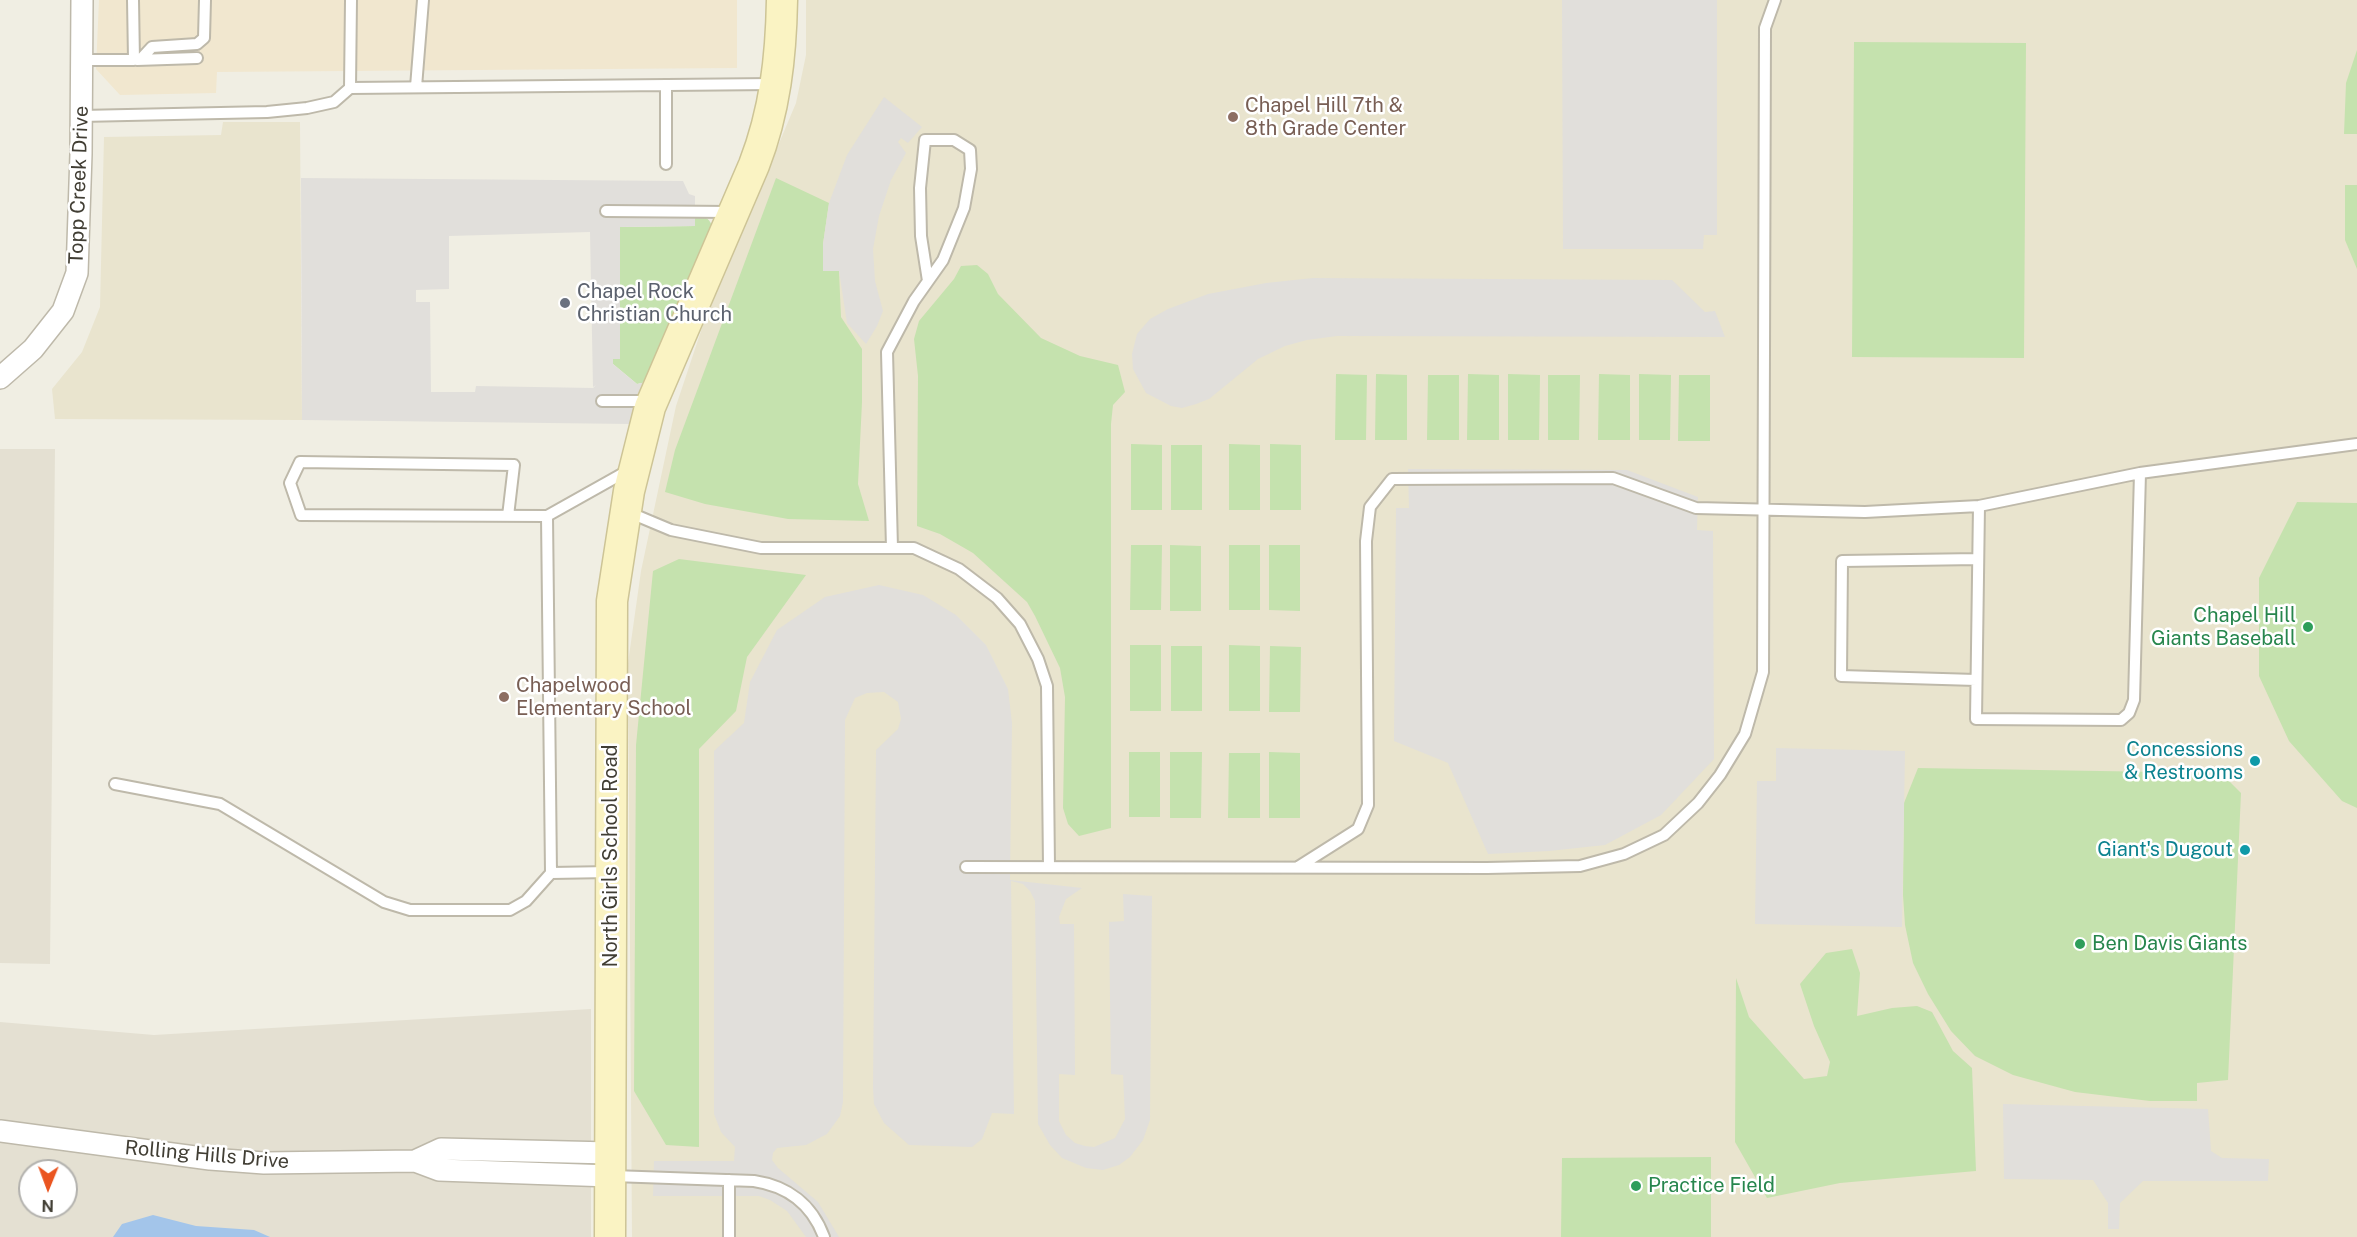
<!DOCTYPE html>
<style>
body{margin:0}
#map{position:relative;width:2357px;height:1237px;overflow:hidden;background:#f0eee3;font-family:"Public Sans",sans-serif}
canvas{display:block}
.north{position:absolute;left:18px;top:1159px;width:60px;height:60px;box-sizing:border-box;background:#fff;border:2px solid #b3b2ae;border-radius:50%;rotate:181deg;font-size:16px;font-weight:700;line-height:24px;text-align:center;color:#413e34}
.north::after{content:'';display:block;margin:auto;width:21px;height:27px;background:#ea5520;clip-path:polygon(50% 0,100% 100%,50% 72%,0 100%)}
</style>
<div id="map">
<canvas width="2357" height="1237"></canvas>
<div class="north">N</div>
</div>
<script>
const context = document.querySelector('canvas').getContext('2d');
context.lineJoin = 'round';
function fill(path, color) {
  context.fillStyle = color;
  context.fill(path, 'evenodd');
}
function strokePath(path, color, width, dash) {
  context.strokeStyle = color;
  context.lineWidth = width;
  context.lineCap = dash ? 'butt' : 'round';
  context.setLineDash(dash || []);
  context.stroke(path);
}
function write(font, color, halo, rows, align = 'center') {
  context.font = font + ' "Public Sans",sans-serif';
  context.lineWidth = 5;
  context.setLineDash([]);
  context.textBaseline = 'middle';
  context.strokeStyle = halo;
  context.fillStyle = color;
  for (const [text, x, y, turn = 0] of rows) {
    context.save();
    context.translate(x, y);
    context.rotate((+turn || 0) * Math.PI / 180);
    context.textAlign = isNaN(turn) ? turn : align;
    if (halo) context.strokeText(text, 0, 0);
    context.fillText(text, 0, 0);
    context.restore();
  }
}
fill(new Path2D(`
 M 0,449 L 55,449 L 50,964 L 0,963 Z
 M 591,1009 L 591,1237 L 0,1237 L 0,1022 L 154,1035 ZM 30,1171 L 66,1171 L 66,1207 L 30,1207 Z`), '#e4e0d2');
fill(new Path2D(`
 M 99,0 L 737,0 L 737,68 L 217,72 L 216,93 L 120,95 L 96,69 Z`), '#f1e7cf');
fill(new Path2D(`
 M 806,0 L 2357,0 L 2357,1237 L 632,1237 L 628,663 L 641,571 L 676,406 L 705,319 L 796,103 L 806,55 Z
 M 223,122 L 300,122 L 302,420 L 55,419 L 52,389 L 82,352 L 100,307 L 104,137 L 221,135 Z`), '#e9e4ce');
fill(new Path2D(`
 M 1854,42 L 2026,43 L 2024,358 L 1852,357 Z
 M 2357,50 L 2357,134 L 2344,134 L 2346,83 Z
 M 776,178 L 829,203 L 823,244 L 823,271 L 839,271 L 841,317 L 862,349 L 862,402 L 858,484 L 869,521 L 788,519 L 705,504 L 665,492 L 675,450 Z
 M 2345,185 L 2357,185 L 2357,269 L 2345,240 Z
 M 695,216 C 704,216 709,217 712,226 L 651,381 L 637,384 L 613,364 L 613,359 L 620,359 L 620,227 L 694,226 Z
 M 977,265 L 988,274 L 998,294 L 1041,338 L 1080,356 L 1118,365 L 1125,392 L 1113,405 L 1111,424 L 1111,828 L 1079,836 L 1068,824 L 1063,808 L 1065,697 L 1060,668 L 1035,616 L 1027,602 L 973,553 L 940,534 L 917,526 L 918,376 L 914,339 L 919,321 L 954,279 L 961,266 Z
 M 1336,374 L 1367,375 L 1366,440 L 1335,440 Z
 M 1376,374 L 1407,375 L 1407,440 L 1375,440 Z
 M 1468,374 L 1499,375 L 1499,440 L 1467,440 Z
 M 1508,374 L 1540,375 L 1539,440 L 1508,440 Z
 M 1599,374 L 1630,375 L 1630,440 L 1598,440 Z
 M 1639,374 L 1671,375 L 1670,440 L 1639,440 Z
 M 1428,375 L 1459,375 L 1459,440 L 1427,440 Z
 M 1548,375 L 1580,375 L 1579,440 L 1548,440 Z
 M 1679,375 L 1710,375 L 1710,441 L 1678,441 Z
 M 1131,444 L 1162,445 L 1162,510 L 1131,510 Z
 M 1229,444 L 1260,445 L 1260,510 L 1229,510 Z
 M 1270,444 L 1301,445 L 1301,510 L 1270,510 Z
 M 1171,445 L 1202,445 L 1202,510 L 1171,510 Z
 M 2297,502 L 2357,503 L 2357,808 L 2342,801 L 2289,741 L 2259,676 L 2259,578 Z
 M 1131,545 L 1162,545 L 1161,610 L 1130,610 Z
 M 1170,545 L 1201,546 L 1201,611 L 1170,611 Z
 M 1229,545 L 1260,545 L 1260,610 L 1229,610 Z
 M 1269,545 L 1300,545 L 1300,611 L 1269,610 Z
 M 679,559 L 806,575 L 747,657 L 736,711 L 699,749 L 699,1147 L 666,1145 L 634,1091 L 636,745 L 653,571 Z
 M 1130,645 L 1161,645 L 1161,711 L 1130,711 Z
 M 1229,645 L 1260,646 L 1260,711 L 1229,711 Z
 M 1171,646 L 1202,646 L 1202,711 L 1171,711 Z
 M 1270,646 L 1301,647 L 1300,712 L 1269,712 Z
 M 1129,752 L 1160,752 L 1160,817 L 1129,817 Z
 M 1170,752 L 1202,752 L 1201,818 L 1170,818 Z
 M 1269,752 L 1300,753 L 1300,818 L 1269,818 Z
 M 1229,753 L 1260,753 L 1260,818 L 1228,818 Z
 M 1918,768 L 2221,773 L 2241,793 L 2228,1080 L 2197,1083 L 2197,1101 L 2150,1101 L 2075,1092 L 2013,1075 L 1975,1056 L 1951,1031 L 1928,994 L 1913,963 L 1905,925 L 1903,895 L 1904,803 Z
 M 1852,949 L 1860,973 L 1857,1016 L 1892,1008 L 1917,1006 L 1932,1012 L 1953,1051 L 1972,1068 L 1976,1171 L 1840,1183 L 1767,1198 L 1735,1142 L 1736,978 L 1749,1017 L 1804,1079 L 1827,1076 L 1830,1062 L 1814,1026 L 1800,984 L 1826,953 Z
 M 1711,1157 L 1711,1237 L 1561,1237 L 1562,1158 Z`), '#c5e2ae');
fill(new Path2D(`
 M 1562,0 L 1717,0 L 1717,235 L 1704,235 L 1703,249 L 1563,249 Z
 M 884,97 L 922,127 L 908,143 L 901,138 L 898,142 L 906,153 L 891,180 L 879,216 L 873,249 L 875,281 L 883,311 L 877,326 L 866,344 L 847,323 L 839,271 L 823,271 L 823,244 L 829,203 L 847,155 Z
 M 301,178 L 683,181 L 689,194 L 695,196 L 695,226 L 620,227 L 620,359 L 613,359 L 613,364 L 637,384 L 651,381 L 631,424 L 302,420 ZM 590,232 L 593,387 L 596,385 L 593,388 L 476,386 L 475,392 L 431,392 L 430,302 L 416,302 L 416,290 L 449,289 L 449,236 Z
 M 1313,278 L 1672,280 L 1705,312 L 1715,311 L 1725,337 L 1337,336 L 1307,340 L 1285,346 L 1258,359 L 1209,399 L 1196,404 L 1182,408 L 1171,406 L 1146,393 L 1133,369 L 1132,354 L 1137,334 L 1150,319 L 1168,309 L 1208,294 L 1266,283 Z
 M 1408,469 L 1627,470 L 1698,497 L 1697,530 L 1713,531 L 1714,759 L 1661,815 L 1605,845 L 1549,851 L 1488,854 L 1448,763 L 1394,741 L 1396,508 L 1409,508 Z
 M 879,585 L 923,595 L 956,615 L 986,645 L 1008,689 L 1012,723 L 1010,880 L 1082,888 L 1066,899 L 1059,917 L 1060,924 L 1074,924 L 1075,1075 L 1059,1074 L 1059,1121 L 1066,1135 L 1075,1143 L 1085,1146 L 1094,1147 L 1115,1138 L 1125,1119 L 1123,1075 L 1111,1074 L 1109,922 L 1124,921 L 1123,894 L 1152,896 L 1150,1120 L 1143,1140 L 1130,1157 L 1119,1165 L 1103,1170 L 1086,1168 L 1062,1158 L 1050,1145 L 1038,1124 L 1035,901 L 1030,891 L 1023,884 L 1011,881 L 1014,1114 L 992,1113 L 982,1139 L 972,1147 L 909,1145 L 884,1123 L 874,1104 L 873,1089 L 876,750 L 898,729 L 901,719 L 898,702 L 884,692 L 867,693 L 855,698 L 845,720 L 843,1102 L 840,1116 L 827,1134 L 806,1145 L 777,1148 L 773,1153 L 772,1160 L 778,1168 L 818,1202 L 839,1237 L 806,1237 L 787,1211 L 770,1200 L 759,1196 L 653,1196 L 654,1161 L 734,1161 L 735,1147 L 721,1132 L 714,1114 L 714,751 L 744,723 L 750,682 L 777,630 L 825,597 Z
 M 1776,748 L 1905,751 L 1902,927 L 1755,924 L 1757,781 L 1776,781 Z
 M 2003,1104 L 2208,1109 L 2211,1151 L 2222,1158 L 2269,1159 L 2268,1181 L 2143,1181 L 2120,1203 L 2119,1229 L 2108,1229 L 2108,1203 L 2093,1180 L 2004,1179 Z`), '#e1dfdb');
fill(new Path2D(`
 M 153,1215 L 196,1226 L 254,1230 L 270,1237 L 113,1237 L 122,1224 Z`), '#a3c5ea');
const service = new Path2D(`
 M 81,60 L 134,60 L 133,0
 M 137,60 L 197,58
 M 140,60 L 152,47 L 197,44 L 204,38 L 205,0
 M 416,87 L 423,0
 M 350,88 L 351,0
 M 81,116 L 267,112 L 307,108 L 334,102 L 350,88 L 773,84
 M 666,164 L 666,85
 M 606,211 L 730,212
 M 602,401 L 649,401
 M 1979,506 L 1976,719 L 2121,720 L 2129,713 L 2134,700 L 2140,473
 M 628,512 L 671,530 L 761,548 L 914,548 L 959,569 L 997,598 L 1020,624 L 1038,659 L 1047,686 L 1049,867
 M 508,516 L 514,465 L 300,462 L 290,483 L 301,515 L 547,516
 M 892,548 L 887,352 L 914,301 L 943,260 L 964,208 L 971,169 L 970,150 L 954,140 L 925,140 L 920,188 L 921,236 L 928,281
 M 1976,680 L 1841,676 L 1842,561 L 1978,559
 M 115,784 L 220,804 L 384,902 L 410,910 L 510,910 L 526,901 L 551,873 L 547,516 L 629,470
 M 966,867 L 1487,868 L 1580,866 L 1624,854 L 1664,835 L 1698,803 L 1720,775 L 1745,734 L 1763,672 L 1765,28 L 1775,0
 M 1298,867 L 1358,829 L 1368,805 L 1366,541 L 1370,507 L 1392,479 L 1613,478 L 1696,508 L 1865,512 L 1979,506 L 2140,473 L 2357,444
 M 551,873 L 610,872
 M 613,1176 L 754,1181 C 787,1186 812,1204 824,1237
 M 729,1237 L 729,1180`);
const minor = new Path2D(`
 M 0,378 L 33,349 L 63,311 L 77,273 L 81,154 L 82,0
 M 0,1131 L 210,1159 L 264,1163 L 415,1161 L 439,1170 L 610,1176
 M 415,1161 L 441,1149 L 610,1153`);
const secondary = new Path2D(`
 M 610,1237 L 612,601 L 629,491 L 650,407 L 754,165 C 775,111 781,57 782,0`);
strokePath(service, '#beb9aa', 14);
strokePath(minor, '#beb9aa', 24);
strokePath(secondary, '#cdc496', 33);
strokePath(service, '#fff', 10);
strokePath(minor, '#fff', 21);
strokePath(secondary, '#faf3c3', 30);
for (const [x, y, r, color] of [
 [1233,117,6,"#8d6e63"],
 [565,303,6,"#6b7280"],
 [2308,627,6,"#2e9e5b"],
 [504,697,6,"#8d6e63"],
 [2255,761,6,"#0f9aa8"],
 [2245,850,6,"#0f9aa8"],
 [2080,944,6,"#2e9e5b"],
 [1636,1186,6,"#2e9e5b"]
]) {
  const dot = new Path2D();
  dot.arc(x, y, r, 0, 2 * Math.PI);
  context.fillStyle = color;
  context.fill(dot);
  strokePath(dot, '#fff', 2);
}
write('20px', '#785e54', '#fff', [
 ["Chapel Hill 7th &",1245,106],
 ["8th Grade Center",1245,129],
 ["Chapelwood",516,686],
 ["Elementary School",516,709]
], 'left');
write('20px', '#413e34', '#fff', [
 ["Topp Creek Drive",79,185,-88],
 ["North Girls School Road",611,856,-90],
 ["Rolling Hills Drive",207,1155,5]
]);
write('20px', '#5b616d', '#fff', [
 ["Chapel Rock",577,292],
 ["Christian Church",577,315]
], 'left');
write('20px', '#27864d', '#fff', [
 ["Chapel Hill",2296,616,"right"],
 ["Giants Baseball",2296,639,"right"],
 ["Ben Davis Giants",2092,944],
 ["Practice Field",1648,1186]
], 'left');
write('20px', '#0d838f', '#fff', [
 ["Concessions",2243,750],
 ["& Restrooms",2243,773],
 ["Giant's Dugout",2233,850]
], 'right');
</script>
